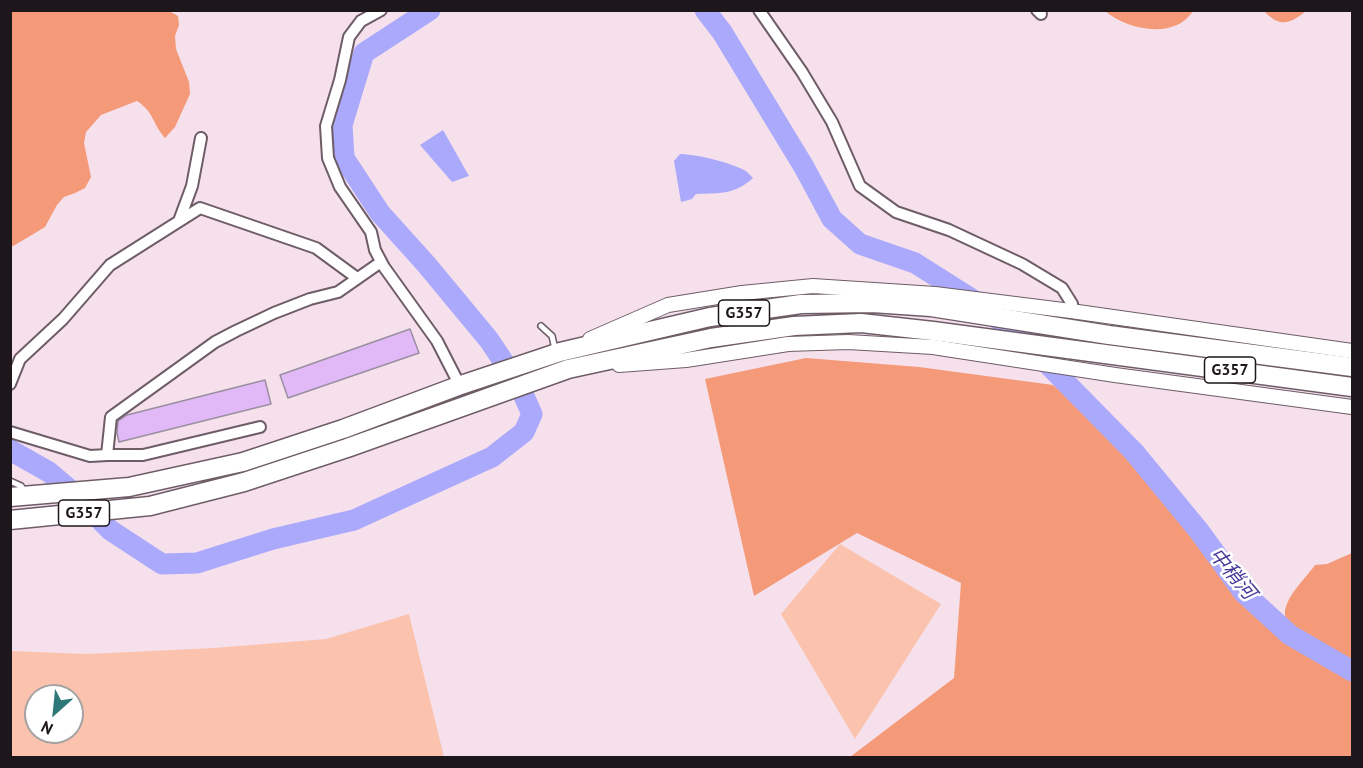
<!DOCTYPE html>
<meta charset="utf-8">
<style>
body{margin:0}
#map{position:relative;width:1363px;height:768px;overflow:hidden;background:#f5e0ec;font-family:"PT Sans",sans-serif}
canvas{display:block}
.frame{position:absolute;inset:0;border:12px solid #1d161a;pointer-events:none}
.north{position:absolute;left:24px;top:684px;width:60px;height:60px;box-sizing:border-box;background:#fff;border:2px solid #a5a2a3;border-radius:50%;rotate:207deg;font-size:16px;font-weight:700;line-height:24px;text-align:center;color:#1d161a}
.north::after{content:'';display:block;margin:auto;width:21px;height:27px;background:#2f7879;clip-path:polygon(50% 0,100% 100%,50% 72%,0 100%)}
</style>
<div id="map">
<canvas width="1363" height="768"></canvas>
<div class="frame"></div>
<div class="north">N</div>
</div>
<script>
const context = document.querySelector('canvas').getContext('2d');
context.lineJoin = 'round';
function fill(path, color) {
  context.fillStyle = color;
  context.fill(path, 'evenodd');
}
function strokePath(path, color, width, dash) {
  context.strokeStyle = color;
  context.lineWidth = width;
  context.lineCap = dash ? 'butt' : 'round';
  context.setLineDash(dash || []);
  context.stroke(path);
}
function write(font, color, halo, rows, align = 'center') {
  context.font = font + ' "PT Sans","Noto Sans SC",sans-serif';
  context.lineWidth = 5;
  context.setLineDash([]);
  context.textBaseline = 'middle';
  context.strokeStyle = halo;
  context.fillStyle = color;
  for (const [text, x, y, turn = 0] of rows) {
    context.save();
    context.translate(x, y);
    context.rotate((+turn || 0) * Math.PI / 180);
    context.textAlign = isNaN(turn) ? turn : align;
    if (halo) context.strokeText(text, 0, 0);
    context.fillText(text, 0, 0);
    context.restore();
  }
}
fill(new Path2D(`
 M 840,544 L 941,604 L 855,739 L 781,614 Z
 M 409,614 L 444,757 L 11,757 L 11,651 L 88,654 L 214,648 L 326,639 ZM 36,696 L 72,696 L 72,732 L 36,732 Z`), '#fbc3ad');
fill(new Path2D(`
 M 167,10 L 178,16 L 179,25 L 175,36 L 176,49 L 189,82 L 190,94 L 175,127 L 165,138 C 152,123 154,112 137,101 L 101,115 L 86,132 L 84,143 L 91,177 L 85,188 L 75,193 L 64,197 L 57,205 L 45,227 L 15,245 L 11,247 L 11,11 Z
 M 1105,11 L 1193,11 C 1175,40 1127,30 1105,11 Z
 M 1264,11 L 1306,11 C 1290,24 1280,28 1264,11 Z
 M 806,358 L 919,367 L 1053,385 L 1134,452 L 1199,531 L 1244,593 L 1290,635 L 1352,671 L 1352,757 L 850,757 L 954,678 L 961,583 L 857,533 L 754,596 L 705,379 Z
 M 1352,553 L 1352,666 L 1289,630 C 1288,624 1284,616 1285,611 C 1288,594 1305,579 1315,565 L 1327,564 Z`), '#f49a78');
fill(new Path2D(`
 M 443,130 L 469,176 L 452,182 L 420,145 Z
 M 680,154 C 696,154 732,163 746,171 C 748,173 751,176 753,178 C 734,195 720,193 696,194 L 692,199 L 681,202 L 674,161 Z`), '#aaa9fc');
strokePath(new Path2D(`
 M 705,10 L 722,32 L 804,167 L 832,219 L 860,244 L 915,263 L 975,301 L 1025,341 L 1134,452 L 1199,531 L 1244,593 L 1290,635 L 1352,671
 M 10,450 L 49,472 L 75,494 L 110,530 L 162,564 L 197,563 L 273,539 L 354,520 L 492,457 L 524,432 L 532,414 L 519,385 L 489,340 L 426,264 L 380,213 L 344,158 L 342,125 L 364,53 L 430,10`), '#aaa9fc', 21);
const building = new Path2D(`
 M 410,329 L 419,353 L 288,398 L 280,375 Z
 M 265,380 L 271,404 L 119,442 L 117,433 L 118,421 L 127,415 Z`);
fill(building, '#e1b9f7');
strokePath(building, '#9a8fa0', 1.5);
const service = new Path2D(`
 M 541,326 L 552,336 L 555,349
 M 10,481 L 21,486 L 25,492`);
const minor = new Path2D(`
 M 381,10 L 361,21 L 349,37 L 340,80 L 326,126 L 328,158 L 340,187 L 371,232 L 375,250 L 384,267 L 437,341 L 456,378 L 458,386
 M 759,10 L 802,72 L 832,122 L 860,186 L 896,212 L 949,230 L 1022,264 L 1062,288 L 1072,304 L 1071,311
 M 1037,10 L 1041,14
 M 179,221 L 192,186 L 201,138
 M 10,384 L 20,359 L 63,319 L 110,265 L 200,208 L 316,248 L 357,278
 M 10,432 L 90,456 L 107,455 L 111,417 L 215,342 L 236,331 L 274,313 L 310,299 L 338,292 L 381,262
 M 107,455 L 143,455 L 260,427`);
const tertiary = new Path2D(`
 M 590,339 L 668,305 L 742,293 L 813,286 L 935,294 L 1071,311 L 1352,351
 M 619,365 L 686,360 L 788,344 L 848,342 L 933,347 L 1115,375 L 1352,407`);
const trunk = new Path2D(`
 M 10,497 L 129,487 L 243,462 L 343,429 L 458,386 L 560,352 L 710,317 L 801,304 L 872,303 L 931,307 L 1109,335 L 1352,367
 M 10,520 L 150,506 L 244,482 L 347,448 L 568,369 L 711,338 L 794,326 L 861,323 L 933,331 L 1352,387`);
strokePath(service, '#6e5d67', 8);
strokePath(minor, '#6e5d67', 14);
strokePath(tertiary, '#6e5d67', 16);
strokePath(trunk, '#6e5d67', 21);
strokePath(service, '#fff', 5);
strokePath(minor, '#fff', 10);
strokePath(tertiary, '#fff', 14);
strokePath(trunk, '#fff', 18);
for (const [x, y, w] of [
 [744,313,51],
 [1230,370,51],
 [84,513,51]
]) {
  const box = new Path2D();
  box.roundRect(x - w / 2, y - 13, w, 26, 4.5);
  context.fillStyle = '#fff';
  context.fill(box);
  strokePath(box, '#1d161a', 1.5);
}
write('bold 16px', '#1d161a', null, [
 ["G357",744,313],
 ["G357",1230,370],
 ["G357",84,513]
]);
write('italic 20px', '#463998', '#fff', [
 ["中稍河",1232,574,50]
]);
</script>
